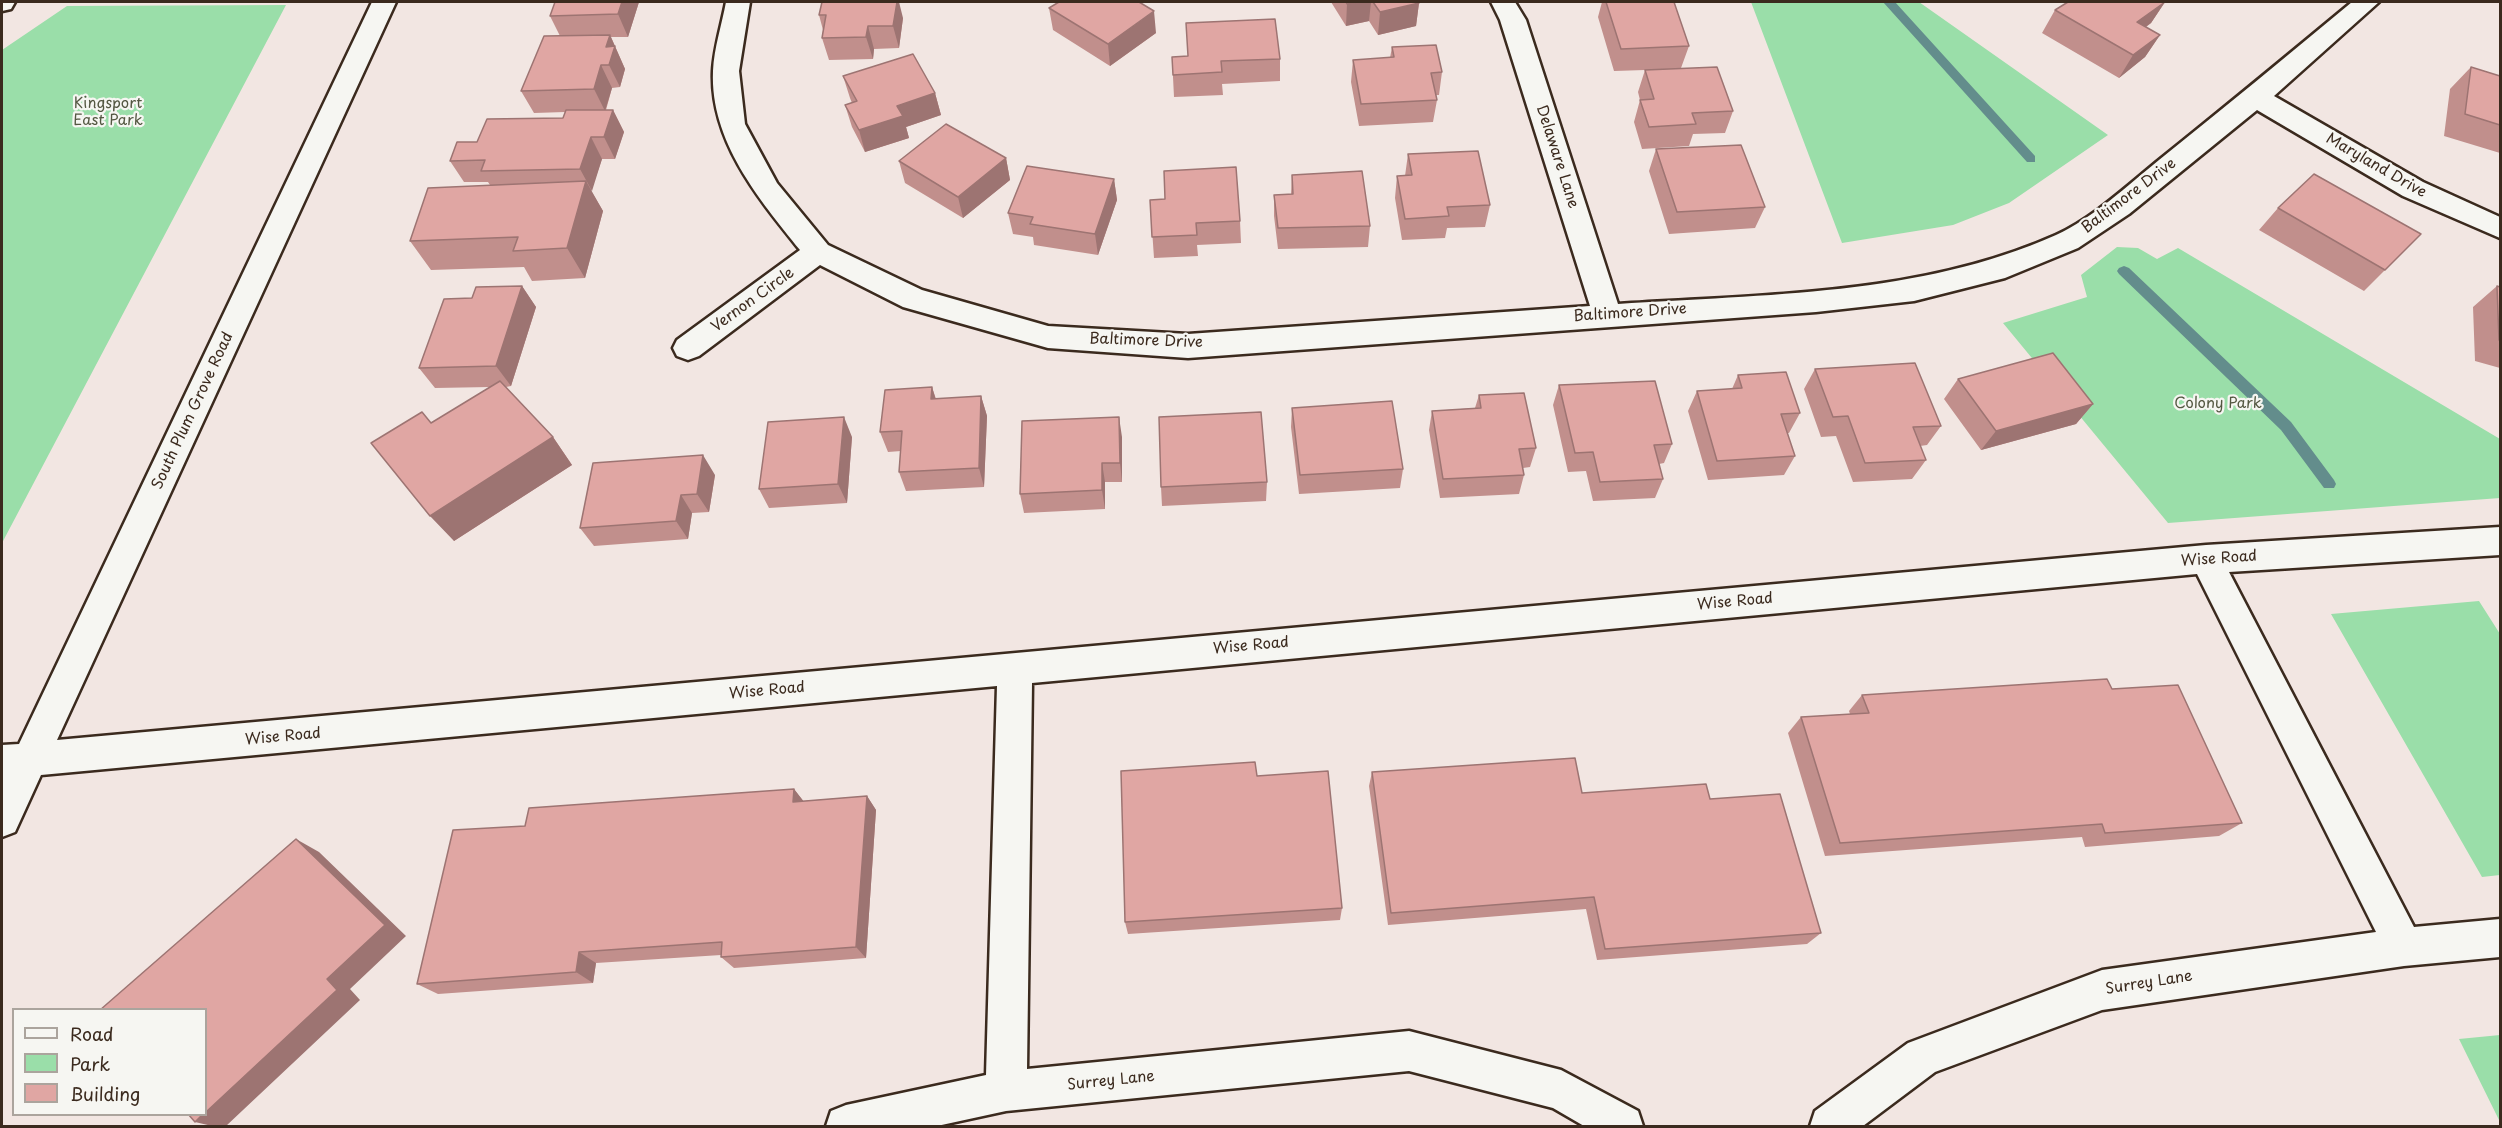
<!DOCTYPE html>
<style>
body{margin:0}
#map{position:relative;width:2502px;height:1128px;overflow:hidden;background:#f2e6e2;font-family:"Playpen Sans",sans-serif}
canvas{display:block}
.frame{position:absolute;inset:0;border:3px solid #3b2a1e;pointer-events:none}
.legend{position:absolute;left:12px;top:1008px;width:195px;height:108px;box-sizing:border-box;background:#f6f6f2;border:2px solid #aba49d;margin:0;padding:8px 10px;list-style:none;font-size:18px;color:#3b2a1e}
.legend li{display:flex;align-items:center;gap:12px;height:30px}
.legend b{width:30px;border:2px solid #aba49d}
</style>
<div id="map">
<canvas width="2502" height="1128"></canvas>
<div class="frame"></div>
<ul class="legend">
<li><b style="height:8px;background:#f6f6f2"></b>Road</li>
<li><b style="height:16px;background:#9adea9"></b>Park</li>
<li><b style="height:16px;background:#e0a6a3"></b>Building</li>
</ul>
</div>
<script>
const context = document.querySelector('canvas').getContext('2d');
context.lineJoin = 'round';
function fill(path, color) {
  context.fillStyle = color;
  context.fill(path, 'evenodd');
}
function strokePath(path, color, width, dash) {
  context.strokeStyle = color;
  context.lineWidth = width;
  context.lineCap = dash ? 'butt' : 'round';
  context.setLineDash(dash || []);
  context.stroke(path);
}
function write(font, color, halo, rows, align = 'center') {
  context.font = font + ' "Playpen Sans",sans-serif';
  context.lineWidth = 4.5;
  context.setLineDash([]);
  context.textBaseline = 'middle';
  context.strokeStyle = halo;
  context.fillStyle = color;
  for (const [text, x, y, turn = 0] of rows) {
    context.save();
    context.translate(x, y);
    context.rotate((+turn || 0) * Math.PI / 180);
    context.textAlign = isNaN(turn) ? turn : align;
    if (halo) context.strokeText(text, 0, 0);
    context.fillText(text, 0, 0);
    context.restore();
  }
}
fill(new Path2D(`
 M 1751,2 L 1919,2 L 2108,135 L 2009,203 L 1953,225 L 1842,243 Z
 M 286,5 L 2,543 L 2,50 L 67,6 Z
 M 2117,247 L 2138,248 L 2157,259 L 2178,248 L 2500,439 L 2500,498 L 2168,523 L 2003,323 L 2087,297 L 2081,275 Z
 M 2479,601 L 2500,634 L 2500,875 L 2482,877 L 2331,614 Z
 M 2500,1035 L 2500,1122 L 2459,1039 Z`), '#9adea9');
fill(new Path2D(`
 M 1883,2 L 1895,2 L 2035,156 L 2035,162 L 2027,162 Z
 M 2124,266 L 2129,268 L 2291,422 L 2334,480 L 2336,484 L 2334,488 L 2324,488 L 2281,430 L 2119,274 L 2117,271 L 2119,268 Z`), '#638d8c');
const minor = new Path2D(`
 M 2,2 L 15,2 L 11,9 L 2,11 Z
 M 372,2 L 396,2 L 57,740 L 2206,545 L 2500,527 L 2500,555 L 2229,572 L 2414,927 L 2500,919 L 2500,957 L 2404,966 L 2102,1010 L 1935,1072 L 1863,1126 L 1810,1126 L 1815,1111 L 1908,1043 L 2102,970 L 2376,932 L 2197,574 L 1032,683 L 1027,1069 L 1409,1031 L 1561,1070 L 1638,1111 L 1643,1126 L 1584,1126 L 1553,1108 L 1409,1071 L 1006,1111 L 937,1126 L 826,1126 L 831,1111 L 846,1105 L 986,1075 L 997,686 L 41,775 L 15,832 L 2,837 L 2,745 L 19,744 Z
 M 726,2 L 750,2 L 739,71 L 745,124 L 777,183 L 828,245 L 922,290 L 1048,326 L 1188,334 L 1590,306 L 1500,20 L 1491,2 L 1515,2 L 1526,20 L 1618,304 C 1765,294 1919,296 2056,235 C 2093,218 2127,186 2159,160 C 2224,108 2288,55 2352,2 L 2379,2 L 2274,96 L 2423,182 L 2500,217 L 2500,238 L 2403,196 L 2257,110 L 2129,214 L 2078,248 L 2005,278 L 1914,301 L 1816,312 L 1188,358 L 1048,348 L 903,307 L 820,265 L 699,356 L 688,360 L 677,356 L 673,348 L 677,340 L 800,250 C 759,199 710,141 713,71 C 714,48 722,24 726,2 Z`);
strokePath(minor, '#3b2a1e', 5);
fill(minor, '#f6f6f2');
fill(new Path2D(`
 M 639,2 L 628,37 L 611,37 L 625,69 L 620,87 L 612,88 L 606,110 L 613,110 L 624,132 L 615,159 L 602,159 L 591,191 L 603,211 L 585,278 L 532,281 L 524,267 L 431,270 L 410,241 L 490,185 L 488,182 L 464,182 L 450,161 L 477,142 L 563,118 L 565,112 L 534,113 L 521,91 L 560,36 L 550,16 Z
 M 1331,2 L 1418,2 L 1419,3 L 1416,26 L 1378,35 L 1369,21 L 1346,26 Z
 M 1602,2 L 1674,2 L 1689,46 L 1681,68 L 1733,111 L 1725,133 L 1693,134 L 1689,146 L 1642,149 L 1634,122 L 1640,100 L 1638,92 L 1645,70 L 1614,71 L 1598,17 Z
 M 2165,2 L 2151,23 L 2146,27 L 2160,35 L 2145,57 L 2119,78 L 2042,33 L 2055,10 Z
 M 1049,8 L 1156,33 L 1110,66 L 1053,30 Z
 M 819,15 L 903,18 L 899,48 L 874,49 L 873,59 L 829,60 L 822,38 L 823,30 Z
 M 1392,47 L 1442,72 L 1439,95 L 1436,95 L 1437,100 L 1433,122 L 1359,126 L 1351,82 L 1353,60 L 1390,58 Z
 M 1172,57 L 1280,59 L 1280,81 L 1222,84 L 1223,95 L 1174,97 Z
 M 2471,67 L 2500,76 L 2500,153 L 2444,136 L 2450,89 Z
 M 843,76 L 935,93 L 941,115 L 906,127 L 909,138 L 865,152 L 852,127 L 845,105 L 852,103 L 850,98 Z
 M 1656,149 L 1765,207 L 1755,228 L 1669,234 L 1649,171 Z
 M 1408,154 L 1490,205 L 1485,227 L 1447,228 L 1445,238 L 1402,240 L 1395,198 L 1397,176 L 1405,176 Z
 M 1006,158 L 1010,180 L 963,218 L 905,183 L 899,161 Z
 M 1292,175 L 1370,226 L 1368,247 L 1278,249 L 1274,216 L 1274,195 L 1291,194 Z
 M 1114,179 L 1117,200 L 1098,255 L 1034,245 L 1033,237 L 1013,234 L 1008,213 Z
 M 1150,200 L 1240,221 L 1241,243 L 1197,245 L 1198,256 L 1154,258 Z
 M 2278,208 L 2385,270 L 2364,291 L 2259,230 Z
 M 522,286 L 536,307 L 511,386 L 506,387 L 553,437 L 572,465 L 454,541 L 431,423 L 490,387 L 435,388 L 419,368 L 472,298 Z
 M 2497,286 L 2500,287 L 2500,368 L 2475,361 L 2473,307 Z
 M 1815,369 L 1941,426 L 1927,445 L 1920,446 L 1926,460 L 1912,479 L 1853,482 L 1836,436 L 1821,437 L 1804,389 Z
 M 1738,375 L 1800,413 L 1789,433 L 1787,433 L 1795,456 L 1784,475 L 1708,480 L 1688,411 L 1697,391 L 1732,389 Z
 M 1958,379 L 2093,404 L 2076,424 L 1981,450 L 1944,399 Z
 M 1559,385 L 1672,444 L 1664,463 L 1659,464 L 1663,479 L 1655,498 L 1593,501 L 1586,471 L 1568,472 L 1553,405 Z
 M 932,387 L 936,399 L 981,396 L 987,416 L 984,487 L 906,491 L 899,472 L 901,451 L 888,452 L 880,432 Z
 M 1479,395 L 1536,448 L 1530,467 L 1523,468 L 1524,475 L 1519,494 L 1440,498 L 1429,430 L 1432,411 L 1475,408 Z
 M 1292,408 L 1403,469 L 1400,488 L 1299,494 L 1291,427 Z
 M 852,437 L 847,503 L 769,508 L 759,489 Z
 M 1122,437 L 1122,482 L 1105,482 L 1105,509 L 1024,513 L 1020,494 Z
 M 715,475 L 709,512 L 692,513 L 688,539 L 594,546 L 580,528 Z
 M 1267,482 L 1266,501 L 1162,506 L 1161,487 Z
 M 2112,689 L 2242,823 L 2219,836 L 2085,847 L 2082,837 L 1825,856 L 1788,733 L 1801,717 L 1850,714 L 1849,711 L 1862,695 Z
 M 1372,772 L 1582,793 L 1710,799 L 1821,933 L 1807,944 L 1597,960 L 1586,909 L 1388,925 L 1369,786 Z
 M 1257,776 L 1342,908 L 1340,920 L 1128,934 L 1125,922 Z
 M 794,789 L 803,801 L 867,796 L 876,810 L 866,958 L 734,968 L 721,957 L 721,955 L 596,963 L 593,983 L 438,994 L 417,984 L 525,826 Z`), '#c18f8c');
fill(new Path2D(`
 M 622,2 L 639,2 L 628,37 L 618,14 Z
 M 894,2 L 899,2 L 903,18 L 899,48 L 893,26 Z
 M 1358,2 L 1371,2 L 1369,21 L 1346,26 L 1347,4 Z
 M 2165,2 L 2151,23 L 2122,44 L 2137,22 Z
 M 1419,3 L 1416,26 L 1378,35 L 1380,12 Z
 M 1154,11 L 1156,33 L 1110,66 L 1108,44 Z
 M 868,26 L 874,49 L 873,59 L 866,37 Z
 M 610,35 L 625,69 L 620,87 L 609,65 L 606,47 Z
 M 2160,35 L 2145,57 L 2119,78 L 2133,55 Z
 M 601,65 L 612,88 L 605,111 L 594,89 Z
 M 935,93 L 941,115 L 906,127 L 909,138 L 865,152 L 859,130 L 897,106 Z
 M 613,110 L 624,132 L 615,159 L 604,137 Z
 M 591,137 L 602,159 L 592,191 L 580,169 Z
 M 1006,158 L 1010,180 L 963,218 L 958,197 Z
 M 1114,179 L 1117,200 L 1098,255 L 1095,234 Z
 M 586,181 L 603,211 L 585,278 L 567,248 Z
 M 522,286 L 536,307 L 511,386 L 496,366 Z
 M 932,387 L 938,407 L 931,399 Z
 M 981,396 L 987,416 L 984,487 L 979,468 Z
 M 2093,404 L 2076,424 L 1981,450 L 1996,431 Z
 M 844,417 L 852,437 L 847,503 L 838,484 Z
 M 1119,417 L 1122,437 L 1122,482 L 1120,463 Z
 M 553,437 L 572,465 L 454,541 L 430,516 Z
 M 703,455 L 715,475 L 709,512 L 697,494 Z
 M 1102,463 L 1105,482 L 1105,509 L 1102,490 Z
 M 681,495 L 692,513 L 688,539 L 676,521 Z
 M 794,789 L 805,803 L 793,802 Z
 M 867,796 L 876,810 L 866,958 L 856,947 Z
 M 296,839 L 319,852 L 406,936 L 350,989 L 360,1000 L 226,1126 L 212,1126 L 195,1122 L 203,1114 L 206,1114 Z
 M 579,952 L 596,963 L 593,983 L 576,972 Z`), '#9d7472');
const building = new Path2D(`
 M 555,2 L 622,2 L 618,14 L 550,16 Z
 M 822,2 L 897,2 L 893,26 L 868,26 L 866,37 L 822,38 L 826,15 L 819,15 Z
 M 1059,2 L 1139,2 L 1154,11 L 1108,44 L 1049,8 Z
 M 1346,2 L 1358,2 L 1347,4 Z
 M 1373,2 L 1418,2 L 1419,3 L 1380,12 Z
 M 1606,2 L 1674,2 L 1689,46 L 1621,49 Z
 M 2068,2 L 2165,2 L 2137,22 L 2160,35 L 2133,55 L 2055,10 Z
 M 1275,19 L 1280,59 L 1221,61 L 1222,72 L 1173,75 L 1172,57 L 1188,56 L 1186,23 Z
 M 610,35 L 606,47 L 615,46 L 609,65 L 601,65 L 594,89 L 521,91 L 544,36 Z
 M 1436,45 L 1442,72 L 1431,73 L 1437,100 L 1361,104 L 1353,60 L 1394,57 L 1392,47 Z
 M 913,54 L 935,93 L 897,106 L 903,116 L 859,130 L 845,105 L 857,101 L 843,76 Z
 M 1717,67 L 1733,111 L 1692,113 L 1696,124 L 1649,127 L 1640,100 L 1654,99 L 1645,70 Z
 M 2471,67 L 2500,76 L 2500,125 L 2465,114 Z
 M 566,110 L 613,110 L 604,137 L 591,137 L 580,169 L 481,171 L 485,160 L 450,161 L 457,142 L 477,142 L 487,119 L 563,118 Z
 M 946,124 L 1006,158 L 958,197 L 899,161 Z
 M 1741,145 L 1765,207 L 1677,212 L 1656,149 Z
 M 1478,151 L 1490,205 L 1447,207 L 1449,216 L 1405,219 L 1397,176 L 1412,175 L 1408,154 Z
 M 1027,166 L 1114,179 L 1095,234 L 1030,224 L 1033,217 L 1008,213 Z
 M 1236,167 L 1240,221 L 1196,223 L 1197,235 L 1152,237 L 1150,200 L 1165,199 L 1164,171 Z
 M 1362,171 L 1370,226 L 1278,228 L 1274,195 L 1293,194 L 1292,175 Z
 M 2314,174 L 2421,234 L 2385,270 L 2278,208 Z
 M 586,181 L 567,248 L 513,251 L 518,237 L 410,241 L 428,188 Z
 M 522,286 L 496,366 L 419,368 L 444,299 L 472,298 L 476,287 Z
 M 2497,286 L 2500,287 L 2500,341 L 2499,340 Z
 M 2053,353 L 2093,404 L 1996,431 L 1958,379 Z
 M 1915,363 L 1941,426 L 1913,427 L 1926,460 L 1865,463 L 1848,416 L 1833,417 L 1815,369 Z
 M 1786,372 L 1800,413 L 1781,414 L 1795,456 L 1717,461 L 1697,391 L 1742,388 L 1738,375 Z
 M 500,381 L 553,437 L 430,516 L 371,443 L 422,412 L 431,423 Z
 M 1655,381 L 1672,444 L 1654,445 L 1663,479 L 1600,482 L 1593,452 L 1575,453 L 1559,385 Z
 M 932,387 L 931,399 L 981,396 L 979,468 L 899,472 L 902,431 L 880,432 L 885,390 Z
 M 1524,393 L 1536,448 L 1519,449 L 1524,475 L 1443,479 L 1432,411 L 1481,408 L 1479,395 Z
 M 1392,401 L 1403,469 L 1300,475 L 1292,408 Z
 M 1261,412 L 1267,482 L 1161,487 L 1159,417 Z
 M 844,417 L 838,484 L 759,489 L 768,422 Z
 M 1119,417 L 1120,463 L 1102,463 L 1102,490 L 1020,494 L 1022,421 Z
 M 703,455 L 697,494 L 681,495 L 676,521 L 580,528 L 593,463 Z
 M 2107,679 L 2112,689 L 2178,685 L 2242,823 L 2105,833 L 2102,824 L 1840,843 L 1801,717 L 1869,713 L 1862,695 Z
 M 1575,758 L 1582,793 L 1706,784 L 1710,799 L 1780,794 L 1821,933 L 1605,949 L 1594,897 L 1391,913 L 1372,772 Z
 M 1255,762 L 1257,776 L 1328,771 L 1342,908 L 1125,922 L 1121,771 Z
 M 794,789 L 793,802 L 867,796 L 856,947 L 721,957 L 722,942 L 579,952 L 576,972 L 417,984 L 453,830 L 525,826 L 529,808 Z
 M 296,839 L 385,925 L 327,979 L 337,990 L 206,1112 L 206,1010 L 100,1010 Z
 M 188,1114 L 203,1114 L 195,1122 Z`);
fill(building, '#e0a6a3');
strokePath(building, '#9d7472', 1.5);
write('15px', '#535741', '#f6f6f2', [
 ["Kingsport",108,104],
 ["East Park",108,121],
 ["Colony Park",2218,404]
]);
write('15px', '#3b2a1e', '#f6f6f2', [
 ["Delaware Lane",1557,157,72],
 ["Maryland Drive",2376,166,30],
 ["Baltimore Drive",2129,196,-37],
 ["Vernon Circle",753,300,-36],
 ["Baltimore Drive",1630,313,-4],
 ["Baltimore Drive",1146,341,2],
 ["South Plum Grove Road",193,411,-65],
 ["Wise Road",2219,559,-4],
 ["Wise Road",1735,602,-5],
 ["Wise Road",1251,646,-5],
 ["Wise Road",767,691,-5],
 ["Wise Road",283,737,-5],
 ["Surrey Lane",2149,983,-9],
 ["Surrey Lane",1111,1081,-6]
]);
</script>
